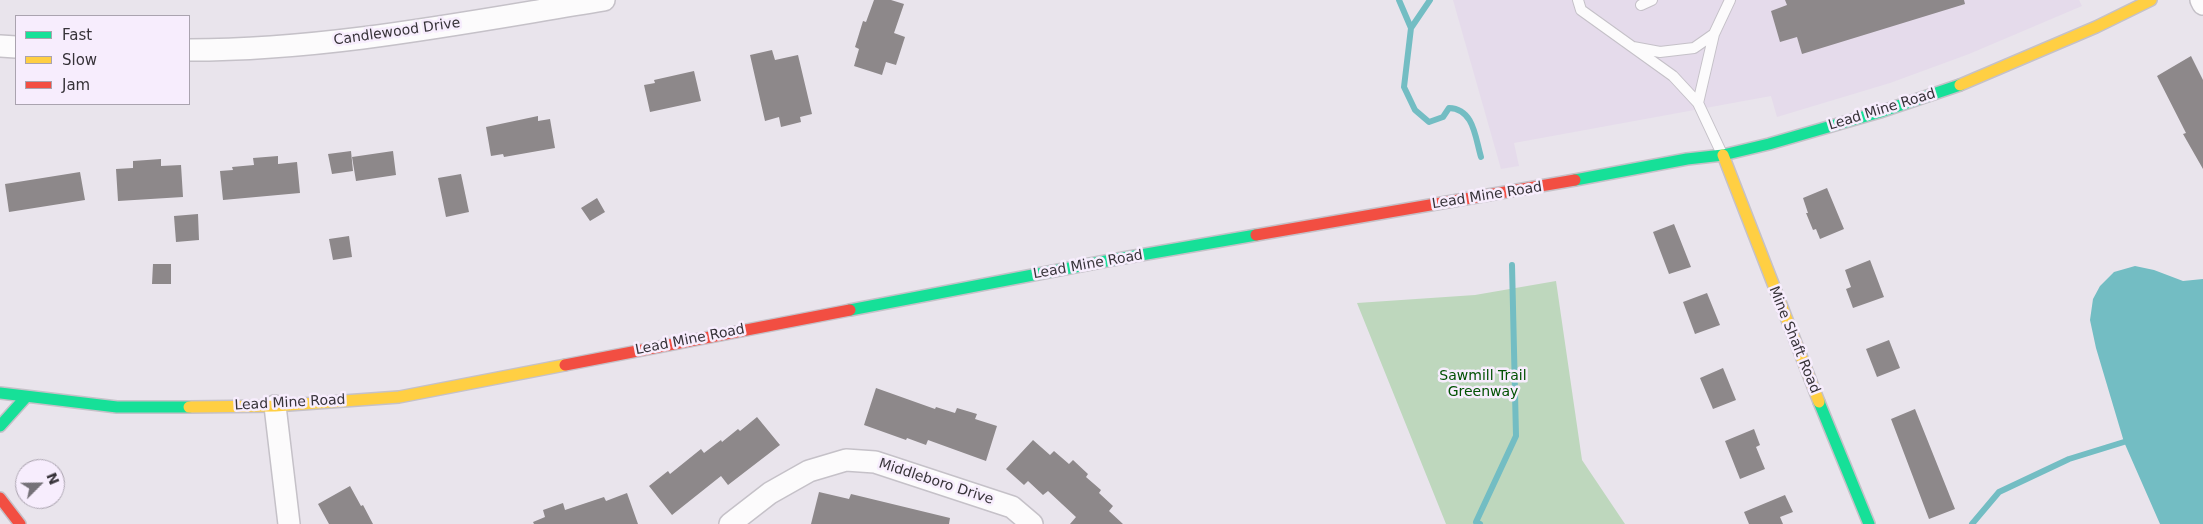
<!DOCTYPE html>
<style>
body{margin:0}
#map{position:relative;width:2203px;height:524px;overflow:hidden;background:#e9e4ec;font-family:"DejaVu Sans",sans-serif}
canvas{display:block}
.legend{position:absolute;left:15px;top:15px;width:175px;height:90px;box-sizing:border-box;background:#f7edfd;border:1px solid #aaa3af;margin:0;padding:6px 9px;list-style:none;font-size:15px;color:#373339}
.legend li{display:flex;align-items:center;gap:10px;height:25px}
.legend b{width:25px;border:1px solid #aaa3af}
.north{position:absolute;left:15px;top:459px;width:50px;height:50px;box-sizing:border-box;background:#f7edfd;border:1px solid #aaa3af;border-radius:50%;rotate:67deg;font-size:14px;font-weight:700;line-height:20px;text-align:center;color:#373339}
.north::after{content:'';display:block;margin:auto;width:18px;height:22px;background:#757178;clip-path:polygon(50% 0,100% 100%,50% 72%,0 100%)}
</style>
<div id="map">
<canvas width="2203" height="524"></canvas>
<ul class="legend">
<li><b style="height:6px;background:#16e098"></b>Fast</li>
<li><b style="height:6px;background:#ffcf43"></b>Slow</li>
<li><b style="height:6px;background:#f24e42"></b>Jam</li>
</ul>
<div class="north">N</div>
</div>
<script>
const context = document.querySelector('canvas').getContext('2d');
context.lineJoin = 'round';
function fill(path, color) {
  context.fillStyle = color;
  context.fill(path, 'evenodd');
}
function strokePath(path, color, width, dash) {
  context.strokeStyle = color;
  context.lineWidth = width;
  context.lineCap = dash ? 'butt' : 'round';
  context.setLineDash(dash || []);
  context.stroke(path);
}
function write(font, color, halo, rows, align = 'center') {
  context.font = font + ' "DejaVu Sans",sans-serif';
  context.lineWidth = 5;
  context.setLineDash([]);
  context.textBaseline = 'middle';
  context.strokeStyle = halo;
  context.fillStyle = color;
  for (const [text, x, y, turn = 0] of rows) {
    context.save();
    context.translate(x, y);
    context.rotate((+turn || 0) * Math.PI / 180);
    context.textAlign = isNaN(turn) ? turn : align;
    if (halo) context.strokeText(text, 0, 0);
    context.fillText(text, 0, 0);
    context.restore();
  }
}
fill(new Path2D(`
 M 1453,0 L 2079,0 L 2082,6 L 1969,54 L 1890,83 L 1777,117 L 1771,96 L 1514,143 L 1519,166 L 1501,169 Z`), '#e5dbeb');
fill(new Path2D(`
 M 1556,281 L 1582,460 L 1625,524 L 1446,524 L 1357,303 L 1475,295 Z`), '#bed7bd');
fill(new Path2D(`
 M 2135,266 L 2154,270 L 2183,281 L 2203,279 L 2203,524 L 2160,524 L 2124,442 L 2096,348 L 2090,320 L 2093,299 L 2100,286 L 2114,272 Z`), '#73bdc3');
strokePath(new Path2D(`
 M 1399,0 L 1411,28
 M 1430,0 L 1411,28 L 1404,87 L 1415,110 L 1429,122 L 1443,117 L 1449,108 C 1474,109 1475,137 1481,157
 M 1480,524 L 1476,522 L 1516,436 L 1512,265
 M 1972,524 L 1999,492 L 2069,459 L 2124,442`), '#73bdc3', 6);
fill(new Path2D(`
 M 874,0 L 891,0 L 904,4 L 894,33 L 905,37 L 896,65 L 886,62 L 882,75 L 854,66 L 859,49 L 855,47 L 863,21 L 866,22 Z
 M 1785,0 L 1964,0 L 1965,4 L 1802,54 L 1797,37 L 1780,42 L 1771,11 L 1787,5 Z
 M 772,50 L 775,60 L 798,55 L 812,114 L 800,117 L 801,122 L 781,127 L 779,117 L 765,121 L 750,55 Z
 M 2191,56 L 2203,80 L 2203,169 L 2183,134 L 2186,133 L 2157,76 Z
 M 694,71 L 701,101 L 650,112 L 644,85 L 655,83 L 654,80 Z
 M 538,116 L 538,121 L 550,119 L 555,148 L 504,157 L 503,154 L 491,156 L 486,127 Z
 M 351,151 L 353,171 L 332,174 L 328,154 Z
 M 393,151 L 396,175 L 356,181 L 352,157 Z
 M 278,156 L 278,164 L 297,162 L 300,193 L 223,200 L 220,171 L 233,170 L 232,167 L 254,165 L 253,158 Z
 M 161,159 L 161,166 L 181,165 L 183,197 L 118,201 L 116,169 L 133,168 L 133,161 Z
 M 80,172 L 85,200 L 9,212 L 5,184 Z
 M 461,174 L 469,212 L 446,217 L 438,178 Z
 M 1827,188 L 1844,229 L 1820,239 L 1816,229 L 1813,230 L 1806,213 L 1808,213 L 1803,198 Z
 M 597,198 L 605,212 L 590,221 L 581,208 Z
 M 198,214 L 199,240 L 176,242 L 174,216 Z
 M 1674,224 L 1691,267 L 1669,274 L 1653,232 Z
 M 349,236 L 352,257 L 333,260 L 329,239 Z
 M 1870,260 L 1884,297 L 1853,308 L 1846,289 L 1851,287 L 1845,270 Z
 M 153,264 L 171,264 L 171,284 L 152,284 Z
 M 1707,293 L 1720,325 L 1695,334 L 1683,302 Z
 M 1889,340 L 1900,368 L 1877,377 L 1866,349 Z
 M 1723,368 L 1736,400 L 1713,409 L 1700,378 Z
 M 876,388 L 935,409 L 936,407 L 955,413 L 957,408 L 977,414 L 975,419 L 997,426 L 986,461 L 928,440 L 926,445 L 907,438 L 906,440 L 864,425 Z
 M 1915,409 L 1955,509 L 1929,519 L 1891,419 Z
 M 757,417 L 780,445 L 728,485 L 721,476 L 672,515 L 649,486 L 668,471 L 670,474 L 701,449 L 704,453 L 721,440 L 722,442 L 738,429 L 740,431 Z
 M 1754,429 L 1760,445 L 1756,447 L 1765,469 L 1740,479 L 1725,441 Z
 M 1033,440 L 1050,455 L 1054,451 L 1069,464 L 1073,460 L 1088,474 L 1086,477 L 1101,490 L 1099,493 L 1113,506 L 1109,511 L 1123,524 L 1070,524 L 1076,517 L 1048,491 L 1043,495 L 1028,481 L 1024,485 L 1006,469 Z
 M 350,486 L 361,506 L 363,505 L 373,524 L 329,524 L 318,504 Z
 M 819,492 L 849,499 L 851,494 L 950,518 L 949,524 L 811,524 Z
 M 627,493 L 638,524 L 534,524 L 533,522 L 545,517 L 543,510 L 563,503 L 565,510 L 604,497 L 606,501 Z
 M 1785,495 L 1793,512 L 1780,517 L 1783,524 L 1749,524 L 1744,512 Z`), '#8d888a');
const lane = new Path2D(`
 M 1578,0 L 1581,10 L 1673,76 L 1698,103 L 1722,154
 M 1641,5 L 1652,0
 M 1633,47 L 1660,52 L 1694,48 L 1714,34
 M 1698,103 L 1714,34 L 1730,0`);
const street = new Path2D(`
 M 2201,0 L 2203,4
 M 0,46 L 16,47
 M 189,50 C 329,50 467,22 604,0
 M 275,406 L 289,524
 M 730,524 L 770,493 L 809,471 L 846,460 L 875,462 L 1012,507 L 1032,524`);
const fast = new Path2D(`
 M 1575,180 L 1687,159 L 1723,155 L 1769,144 L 1880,112 L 1960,85
 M 850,310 L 1106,261 L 1256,235
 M 0,393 L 117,407 L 189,407
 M 1819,402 L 1869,524
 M 0,426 L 26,397`);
const slow = new Path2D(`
 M 1960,85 L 2096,27 L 2151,0
 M 1723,155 L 1819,402
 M 189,407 L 275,406 L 399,397 L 565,365`);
const jam = new Path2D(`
 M 1256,235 L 1575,180
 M 565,365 L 850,310
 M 0,498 L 20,524`);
strokePath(lane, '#c5c1c8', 12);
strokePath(street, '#c5c1c8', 24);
strokePath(fast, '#c5c1c8', 14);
strokePath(slow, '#c5c1c8', 14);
strokePath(jam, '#c5c1c8', 14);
strokePath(lane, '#fcfbfc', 10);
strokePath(street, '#fcfbfc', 21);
strokePath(fast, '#16e098', 11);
strokePath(slow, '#ffcf43', 11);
strokePath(jam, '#f24e42', 11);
write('14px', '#373339', '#f7edfd', [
 ["Candlewood Drive",397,32,-8],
 ["Lead Mine Road",1882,110,-17],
 ["Lead Mine Road",1487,196,-9],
 ["Lead Mine Road",1088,265,-10],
 ["Lead Mine Road",690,340,-11],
 ["Mine Shaft Road",1794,340,68],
 ["Lead Mine Road",290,403,-3],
 ["Middleboro Drive",936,482,18]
]);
write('14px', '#005102', '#f7edfd', [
 ["Sawmill Trail",1483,376],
 ["Greenway",1483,392]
]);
</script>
